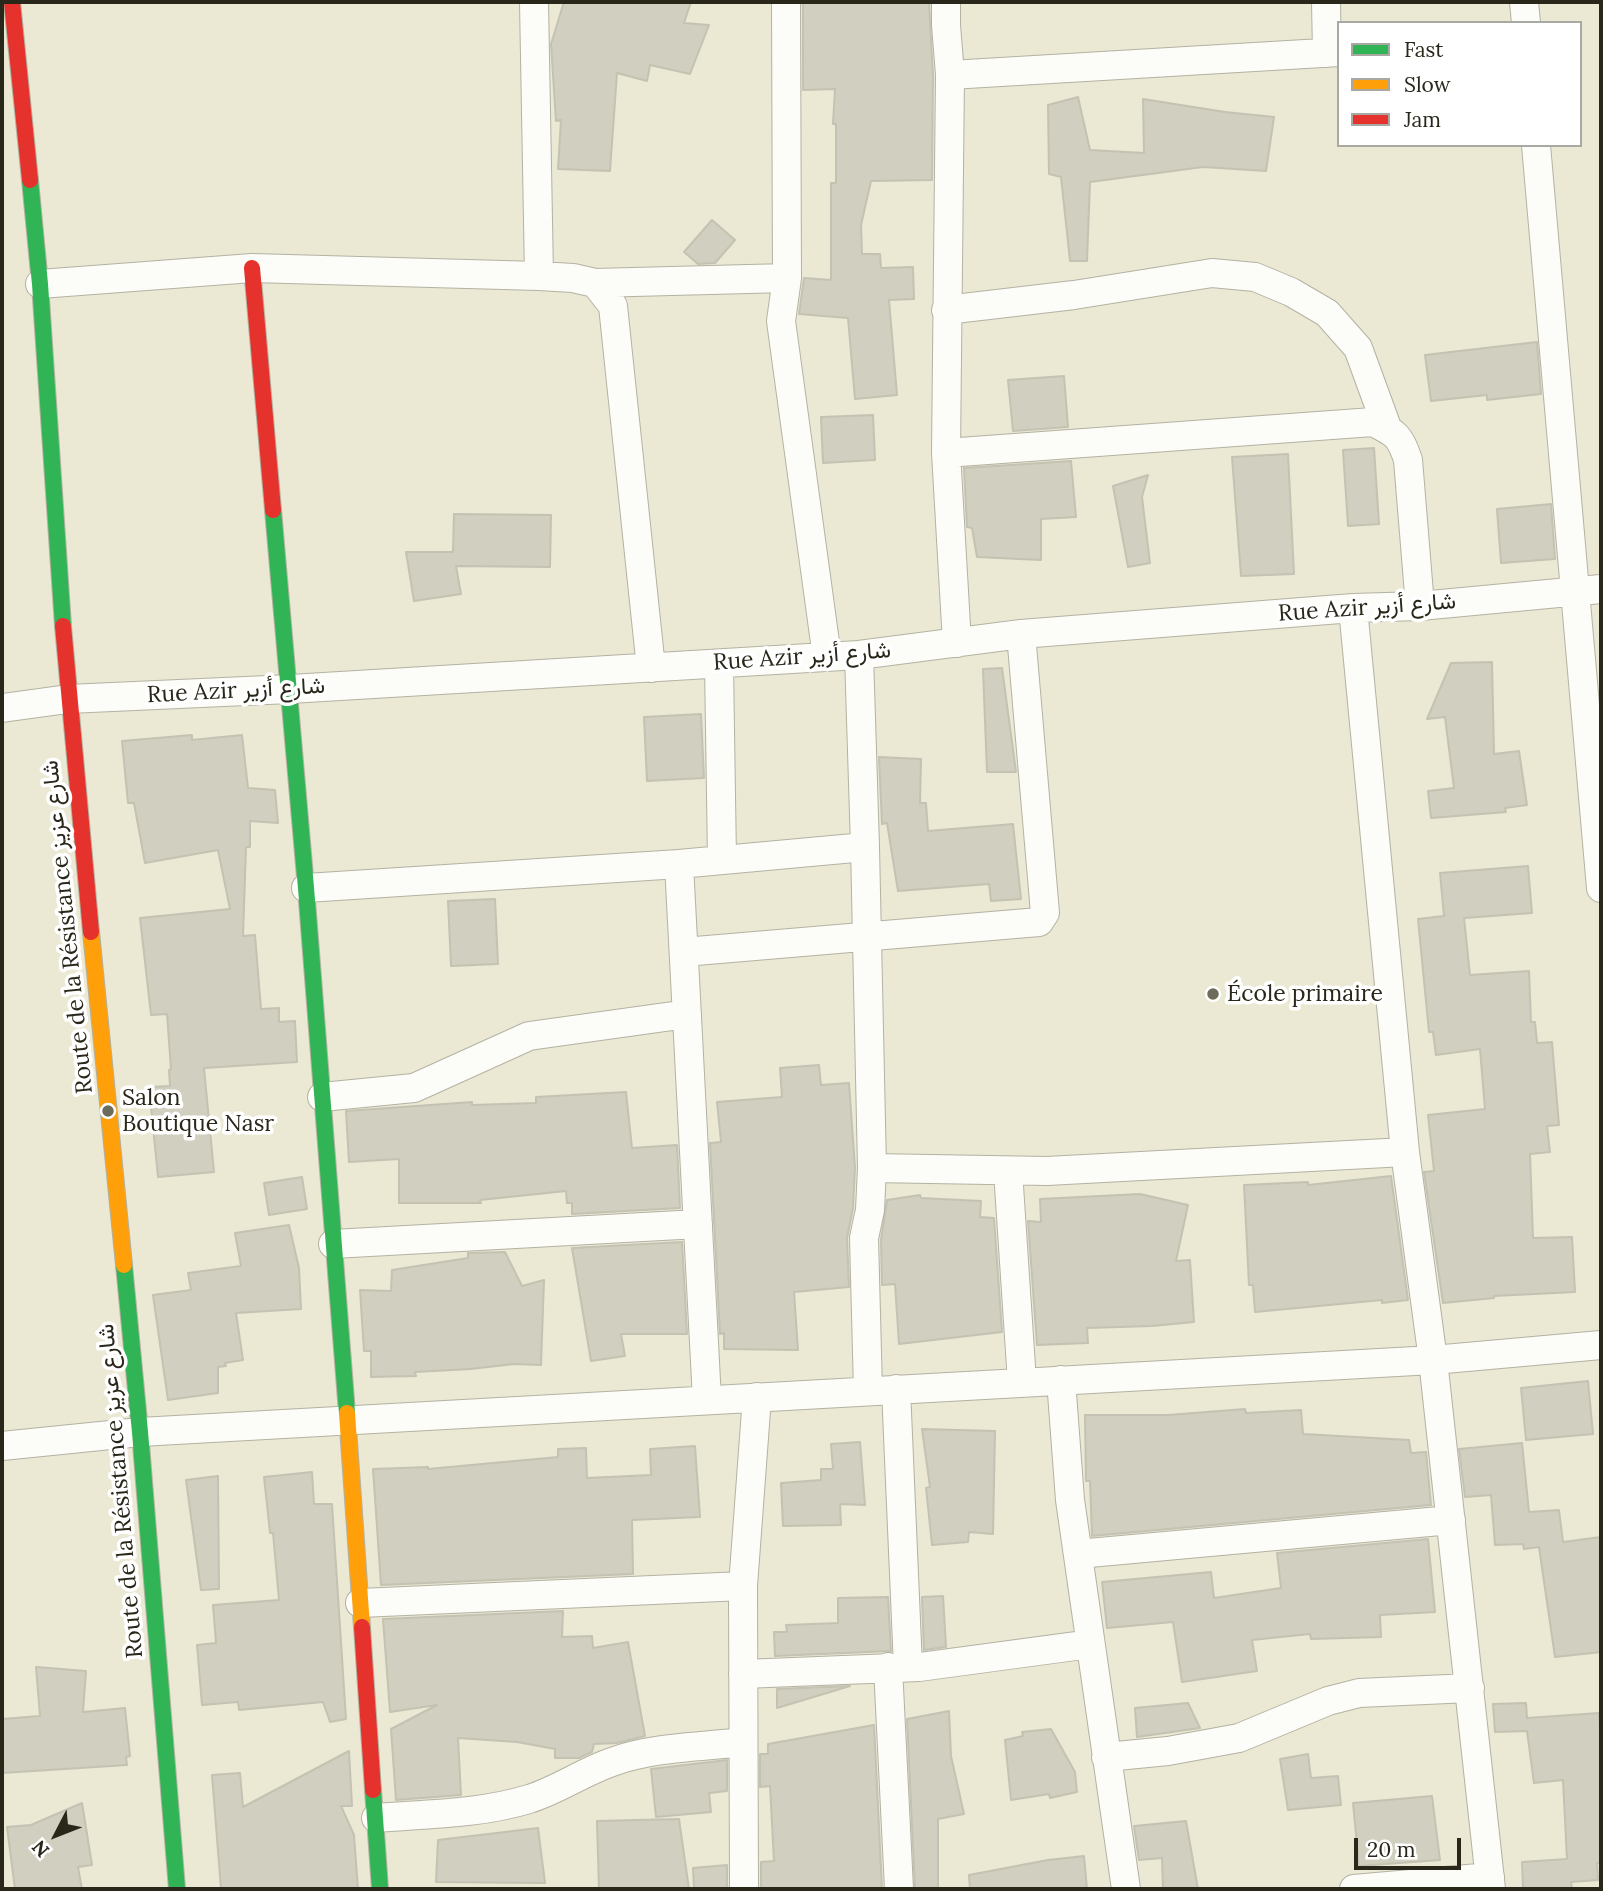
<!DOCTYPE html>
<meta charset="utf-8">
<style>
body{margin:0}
#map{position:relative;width:1603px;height:1891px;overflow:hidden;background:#ebe8d4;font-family:Lora,serif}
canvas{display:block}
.frame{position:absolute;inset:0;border:4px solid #292719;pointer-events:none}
.legend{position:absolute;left:1337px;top:21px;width:245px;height:126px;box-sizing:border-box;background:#fff;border:2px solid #a9a9a3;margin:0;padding:9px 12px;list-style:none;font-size:21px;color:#292719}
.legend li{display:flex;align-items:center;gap:14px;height:35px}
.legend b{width:35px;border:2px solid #a9a9a3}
.north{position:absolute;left:21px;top:1800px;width:70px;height:70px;-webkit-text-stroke:5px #fff;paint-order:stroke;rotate:228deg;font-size:19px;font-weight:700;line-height:28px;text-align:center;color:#292719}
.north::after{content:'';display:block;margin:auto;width:24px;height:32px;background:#292719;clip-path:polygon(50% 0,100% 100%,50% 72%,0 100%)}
.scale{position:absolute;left:1354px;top:1838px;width:107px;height:32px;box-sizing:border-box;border:4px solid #292719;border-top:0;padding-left:9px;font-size:21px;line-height:24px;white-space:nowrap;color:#292719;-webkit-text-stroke:5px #fff;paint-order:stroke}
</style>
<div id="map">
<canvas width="1603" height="1891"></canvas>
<div class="frame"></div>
<ul class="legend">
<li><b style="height:9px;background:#30b455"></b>Fast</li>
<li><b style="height:9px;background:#ff9f0a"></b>Slow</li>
<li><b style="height:9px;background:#e5322d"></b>Jam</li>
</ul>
<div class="north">N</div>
<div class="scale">20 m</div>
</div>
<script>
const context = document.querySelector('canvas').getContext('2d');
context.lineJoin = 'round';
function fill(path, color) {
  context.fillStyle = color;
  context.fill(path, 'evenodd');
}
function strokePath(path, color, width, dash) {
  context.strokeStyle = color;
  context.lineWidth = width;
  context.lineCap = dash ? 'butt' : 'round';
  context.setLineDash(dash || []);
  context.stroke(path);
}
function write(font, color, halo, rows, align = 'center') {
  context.font = font + ' Lora,Vazirmatn,serif';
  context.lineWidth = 7;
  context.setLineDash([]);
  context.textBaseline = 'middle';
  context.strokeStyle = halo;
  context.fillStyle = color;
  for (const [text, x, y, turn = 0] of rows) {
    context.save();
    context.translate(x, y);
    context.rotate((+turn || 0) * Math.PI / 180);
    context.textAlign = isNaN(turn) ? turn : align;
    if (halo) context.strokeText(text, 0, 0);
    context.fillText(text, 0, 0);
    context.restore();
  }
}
const building = new Path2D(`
 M 564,2 L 691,2 L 684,23 L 709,25 L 690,74 L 650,65 L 647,81 L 617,73 L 610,171 L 558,169 L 561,120 L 556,121 L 551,44 Z
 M 803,2 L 929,2 L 933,76 L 932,180 L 871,181 L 861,225 L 862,254 L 880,254 L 881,268 L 913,267 L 914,299 L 889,300 L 897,395 L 855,399 L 848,318 L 799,314 L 804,278 L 831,280 L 831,183 L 836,183 L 836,124 L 833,124 L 835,89 L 803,90 Z
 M 1078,97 L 1090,150 L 1144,153 L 1143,99 L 1225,112 L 1274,117 L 1266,171 L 1203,167 L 1090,182 L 1087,261 L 1070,261 L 1061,177 L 1049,174 L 1048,105 Z
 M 712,220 L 735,240 L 715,263 L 698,264 L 684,252 Z
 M 1537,342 L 1541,394 L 1487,400 L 1487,395 L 1431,401 L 1425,355 Z
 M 1064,376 L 1068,427 L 1013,431 L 1008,380 Z
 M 873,415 L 875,460 L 823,463 L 821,417 Z
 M 1374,448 L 1379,524 L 1348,526 L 1343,450 Z
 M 1288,454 L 1294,574 L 1241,576 L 1232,457 Z
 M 1071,461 L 1076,517 L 1041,519 L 1041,560 L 977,557 L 972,528 L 967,527 L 964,468 Z
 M 1148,475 L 1142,497 L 1150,563 L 1128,567 L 1113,486 Z
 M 1551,504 L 1555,559 L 1501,563 L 1497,509 Z
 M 454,514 L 551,515 L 550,567 L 456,566 L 461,594 L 414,601 L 406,552 L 453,552 Z
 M 1492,662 L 1494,754 L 1519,751 L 1527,805 L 1505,808 L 1506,812 L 1431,818 L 1428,791 L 1454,788 L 1445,717 L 1427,719 L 1451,663 Z
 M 1002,668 L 1016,772 L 987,772 L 983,669 Z
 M 701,714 L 704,778 L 647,781 L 644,717 Z
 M 192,735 L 192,740 L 242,735 L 248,788 L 275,790 L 278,823 L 250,821 L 250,847 L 246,847 L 243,936 L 255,935 L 261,1009 L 279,1008 L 279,1022 L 295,1021 L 297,1062 L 204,1068 L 214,1172 L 158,1177 L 149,1087 L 170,1086 L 169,1070 L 171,1069 L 167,1014 L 151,1015 L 140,918 L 230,909 L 218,850 L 145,863 L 134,803 L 128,803 L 122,741 Z
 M 879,757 L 921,759 L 920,803 L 926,803 L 928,831 L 1013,824 L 1021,899 L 991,901 L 989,884 L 898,891 L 887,823 L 882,824 Z
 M 1528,866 L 1532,913 L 1464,918 L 1470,975 L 1529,971 L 1531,1022 L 1535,1022 L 1537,1043 L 1552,1042 L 1559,1125 L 1547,1126 L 1550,1152 L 1530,1154 L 1533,1238 L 1572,1237 L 1575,1292 L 1494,1296 L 1494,1298 L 1443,1303 L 1424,1172 L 1434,1171 L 1428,1115 L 1485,1109 L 1480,1049 L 1436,1055 L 1433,1032 L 1429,1032 L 1418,919 L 1444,916 L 1440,873 Z
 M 495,899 L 498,964 L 451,966 L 448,901 Z
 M 819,1065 L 821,1085 L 849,1083 L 855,1168 L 853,1208 L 847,1238 L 849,1287 L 794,1292 L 798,1350 L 724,1349 L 724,1333 L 720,1334 L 710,1143 L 721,1142 L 717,1102 L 782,1097 L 780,1068 Z
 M 626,1092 L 632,1148 L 677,1145 L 680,1208 L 572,1214 L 572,1203 L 567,1203 L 566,1191 L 480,1200 L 481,1203 L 399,1203 L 399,1159 L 349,1162 L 346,1111 L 472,1102 L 472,1105 L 536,1103 L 536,1097 Z
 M 1391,1176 L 1408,1300 L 1382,1303 L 1382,1300 L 1255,1312 L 1253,1285 L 1249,1285 L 1244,1185 L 1308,1182 L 1308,1185 Z
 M 302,1177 L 307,1209 L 269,1215 L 264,1183 Z
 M 1140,1194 L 1188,1205 L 1176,1261 L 1190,1260 L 1194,1322 L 1152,1326 L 1087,1328 L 1088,1343 L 1037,1345 L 1028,1221 L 1041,1222 L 1040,1199 Z
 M 920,1195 L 921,1198 L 981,1201 L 980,1217 L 994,1218 L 1002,1332 L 899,1344 L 895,1284 L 882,1285 L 881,1240 L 887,1200 Z
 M 289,1225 L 299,1268 L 301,1309 L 236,1313 L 243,1360 L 225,1363 L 226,1366 L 218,1367 L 218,1393 L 168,1400 L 153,1295 L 191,1290 L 188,1273 L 241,1266 L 235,1233 Z
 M 682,1242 L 687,1334 L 621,1334 L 625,1356 L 591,1361 L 572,1248 Z
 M 505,1252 L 522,1286 L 544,1280 L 541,1365 L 514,1364 L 471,1369 L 415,1372 L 416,1376 L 371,1377 L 371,1351 L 364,1351 L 360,1290 L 391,1291 L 392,1270 L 468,1258 L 468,1253 Z
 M 1588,1381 L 1593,1434 L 1526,1440 L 1521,1388 Z
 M 1245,1409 L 1246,1413 L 1301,1410 L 1303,1434 L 1409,1440 L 1411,1453 L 1426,1452 L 1431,1505 L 1092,1536 L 1090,1481 L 1086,1481 L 1085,1415 L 1168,1415 Z
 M 922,1429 L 995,1431 L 993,1534 L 969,1532 L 968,1542 L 932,1545 L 926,1488 L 930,1487 Z
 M 860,1442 L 865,1505 L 840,1504 L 841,1525 L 783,1526 L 781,1483 L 821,1480 L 821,1469 L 833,1469 L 831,1444 Z
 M 1522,1443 L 1529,1512 L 1559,1510 L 1563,1542 L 1601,1537 L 1601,1652 L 1555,1657 L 1539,1547 L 1524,1549 L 1523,1544 L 1495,1545 L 1491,1495 L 1465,1497 L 1459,1449 Z
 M 695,1446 L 700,1517 L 632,1520 L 633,1574 L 381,1585 L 373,1469 L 428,1467 L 428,1469 L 558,1457 L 558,1449 L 586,1448 L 587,1478 L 651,1475 L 650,1449 Z
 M 312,1472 L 314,1504 L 332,1504 L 346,1719 L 330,1722 L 323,1702 L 239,1710 L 238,1702 L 202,1705 L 197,1645 L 216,1643 L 213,1605 L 279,1600 L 273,1533 L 270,1533 L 264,1477 Z
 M 218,1476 L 219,1589 L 201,1590 L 186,1480 Z
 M 1428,1539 L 1435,1612 L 1380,1615 L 1381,1637 L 1311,1639 L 1310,1634 L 1252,1640 L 1257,1671 L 1182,1682 L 1173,1622 L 1107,1628 L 1102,1582 L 1211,1572 L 1214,1598 L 1281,1588 L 1277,1553 Z
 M 943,1596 L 946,1647 L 924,1650 L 922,1597 Z
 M 888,1597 L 891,1651 L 775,1656 L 774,1632 L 787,1632 L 786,1625 L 838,1623 L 838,1598 Z
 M 563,1611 L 562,1637 L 592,1636 L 593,1648 L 628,1642 L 645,1736 L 617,1743 L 594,1744 L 592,1752 L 579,1758 L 555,1758 L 555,1749 L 517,1742 L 458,1738 L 461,1795 L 396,1800 L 391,1729 L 437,1705 L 390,1712 L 383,1619 Z
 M 36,1667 L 86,1671 L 83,1712 L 125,1708 L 130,1756 L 126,1757 L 127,1765 L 2,1773 L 2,1719 L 40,1716 Z
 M 850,1686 L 777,1708 L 777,1689 Z
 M 1188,1703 L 1200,1728 L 1137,1737 L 1135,1708 Z
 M 1526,1703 L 1527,1718 L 1599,1713 L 1601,1756 L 1601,1863 L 1597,1863 L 1598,1880 L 1571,1882 L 1572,1889 L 1523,1889 L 1522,1862 L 1567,1859 L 1563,1780 L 1534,1783 L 1527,1731 L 1495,1732 L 1493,1704 Z
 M 949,1711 L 951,1756 L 964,1814 L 938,1819 L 938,1889 L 915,1889 L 907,1719 Z
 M 874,1725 L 882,1889 L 761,1889 L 761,1862 L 774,1861 L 770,1786 L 760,1787 L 760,1754 L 768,1754 L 768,1744 Z
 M 1051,1729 L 1075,1772 L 1077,1792 L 1050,1798 L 1049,1794 L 1011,1800 L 1005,1740 L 1023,1736 L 1022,1732 Z
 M 349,1751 L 352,1806 L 341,1806 L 354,1835 L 358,1889 L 221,1889 L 212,1775 L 240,1773 L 243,1807 Z
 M 1308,1754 L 1311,1778 L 1338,1776 L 1341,1805 L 1288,1810 L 1280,1759 Z
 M 727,1760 L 727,1791 L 709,1793 L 711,1812 L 656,1817 L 651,1769 Z
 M 1432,1796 L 1440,1860 L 1359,1866 L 1353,1803 Z
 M 82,1803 L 92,1865 L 78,1867 L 82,1889 L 15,1889 L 7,1827 L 31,1825 Z
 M 679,1819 L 689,1889 L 599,1889 L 597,1821 Z
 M 1186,1821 L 1198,1889 L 1163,1889 L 1162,1858 L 1139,1860 L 1134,1826 Z
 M 538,1828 L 545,1883 L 436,1882 L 438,1840 Z
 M 1084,1856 L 1087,1889 L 970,1889 L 969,1875 L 1048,1860 Z
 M 727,1865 L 727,1889 L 694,1889 L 693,1868 Z`);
fill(building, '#d1cfbf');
strokePath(building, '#c4c2b2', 2);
const street = new Path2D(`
 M 534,2 L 539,276
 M 786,2 L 787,278 L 781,321 L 827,657
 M 946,2 L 946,25 L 950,75 L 946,453 L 957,643
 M 1326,2 L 1327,53
 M 1524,2 L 1526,23
 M 950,75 L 1339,52
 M 1536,145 L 1601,888
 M 595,283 L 787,278
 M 40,284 L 252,268 L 539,276 L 573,278 L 595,283 L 613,306 L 651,668
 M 946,310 L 1074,295 L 1212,273 L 1255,277 L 1291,292 L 1327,313 L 1358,348 L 1388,430
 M 946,453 L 1373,422 C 1395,433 1400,435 1408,460 L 1420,606
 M 1353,608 L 1405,1152 L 1433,1360 L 1491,1889
 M 719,664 L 722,860
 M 2,708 L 68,699 L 290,689 L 859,655 L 1021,634 L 1353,608 L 1420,606 L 1601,589
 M 865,847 L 872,1168
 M 306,888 L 679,864
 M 684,952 L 1039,922 L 1045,913 L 1021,634
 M 322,1097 L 414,1088 L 529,1036 L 687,1014
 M 1008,1171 L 1022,1382
 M 333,1244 L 698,1224
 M 1061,1380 L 1070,1500 L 1126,1889
 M 896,1389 L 908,1667
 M 868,1391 L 864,1238 L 870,1210 L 872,1168 L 1047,1171 L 1405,1152
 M 707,1400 L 679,864 L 865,847 L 859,655
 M 2,1446 L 140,1432 L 1433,1360 L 1601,1345
 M 1078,1554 L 1451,1520
 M 360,1603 L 743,1586
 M 888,1667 L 899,1889
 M 743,1674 L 919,1667 L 1090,1644
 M 1106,1757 L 1168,1751 L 1239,1738 L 1328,1701 L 1359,1693 L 1470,1688
 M 376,1818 C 427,1814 480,1814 529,1799 C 558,1790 583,1772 612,1762 C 653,1747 700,1747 743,1742
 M 744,1889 L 743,1586 L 757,1397
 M 1354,1889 L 1490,1877`);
const fast = new Path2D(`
 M 30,180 L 40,284 L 63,626
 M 273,510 L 306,888 L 347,1413
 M 124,1265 L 140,1432 L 177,1889
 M 373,1790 L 380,1889`);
const slow = new Path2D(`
 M 91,932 L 124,1265
 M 347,1413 L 362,1627`);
const jam = new Path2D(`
 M 12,2 L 30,180
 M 252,268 L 273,510
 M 63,626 L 91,932
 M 362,1627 L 373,1790`);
strokePath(street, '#b4b2a2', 30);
strokePath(fast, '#b4b2a2', 18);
strokePath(slow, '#b4b2a2', 18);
strokePath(jam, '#b4b2a2', 18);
strokePath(street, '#fcfcf9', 28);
strokePath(fast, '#30b455', 16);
strokePath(slow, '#ff9f0a', 16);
strokePath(jam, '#e5322d', 16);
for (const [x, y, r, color] of [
 [1213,994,7,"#6d6b5a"],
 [108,1111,7,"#6d6b5a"]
]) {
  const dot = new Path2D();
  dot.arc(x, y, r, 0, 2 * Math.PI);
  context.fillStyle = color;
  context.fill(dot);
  strokePath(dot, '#fff', 2.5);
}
write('23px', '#292719', '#fff', [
 ["Rue Azir شارع أزير",1367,608,-4],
 ["Rue Azir شارع أزير",802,657,-4],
 ["Rue Azir شارع أزير",236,691,-3],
 ["Route de la Résistance شارع عزيز",68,927,-96],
 ["Route de la Résistance شارع عزيز",121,1491,-95]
]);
write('23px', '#292719', '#fff', [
 ["École primaire",1227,994],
 ["Salon",122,1098],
 ["Boutique Nasr",122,1124]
], 'left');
</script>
